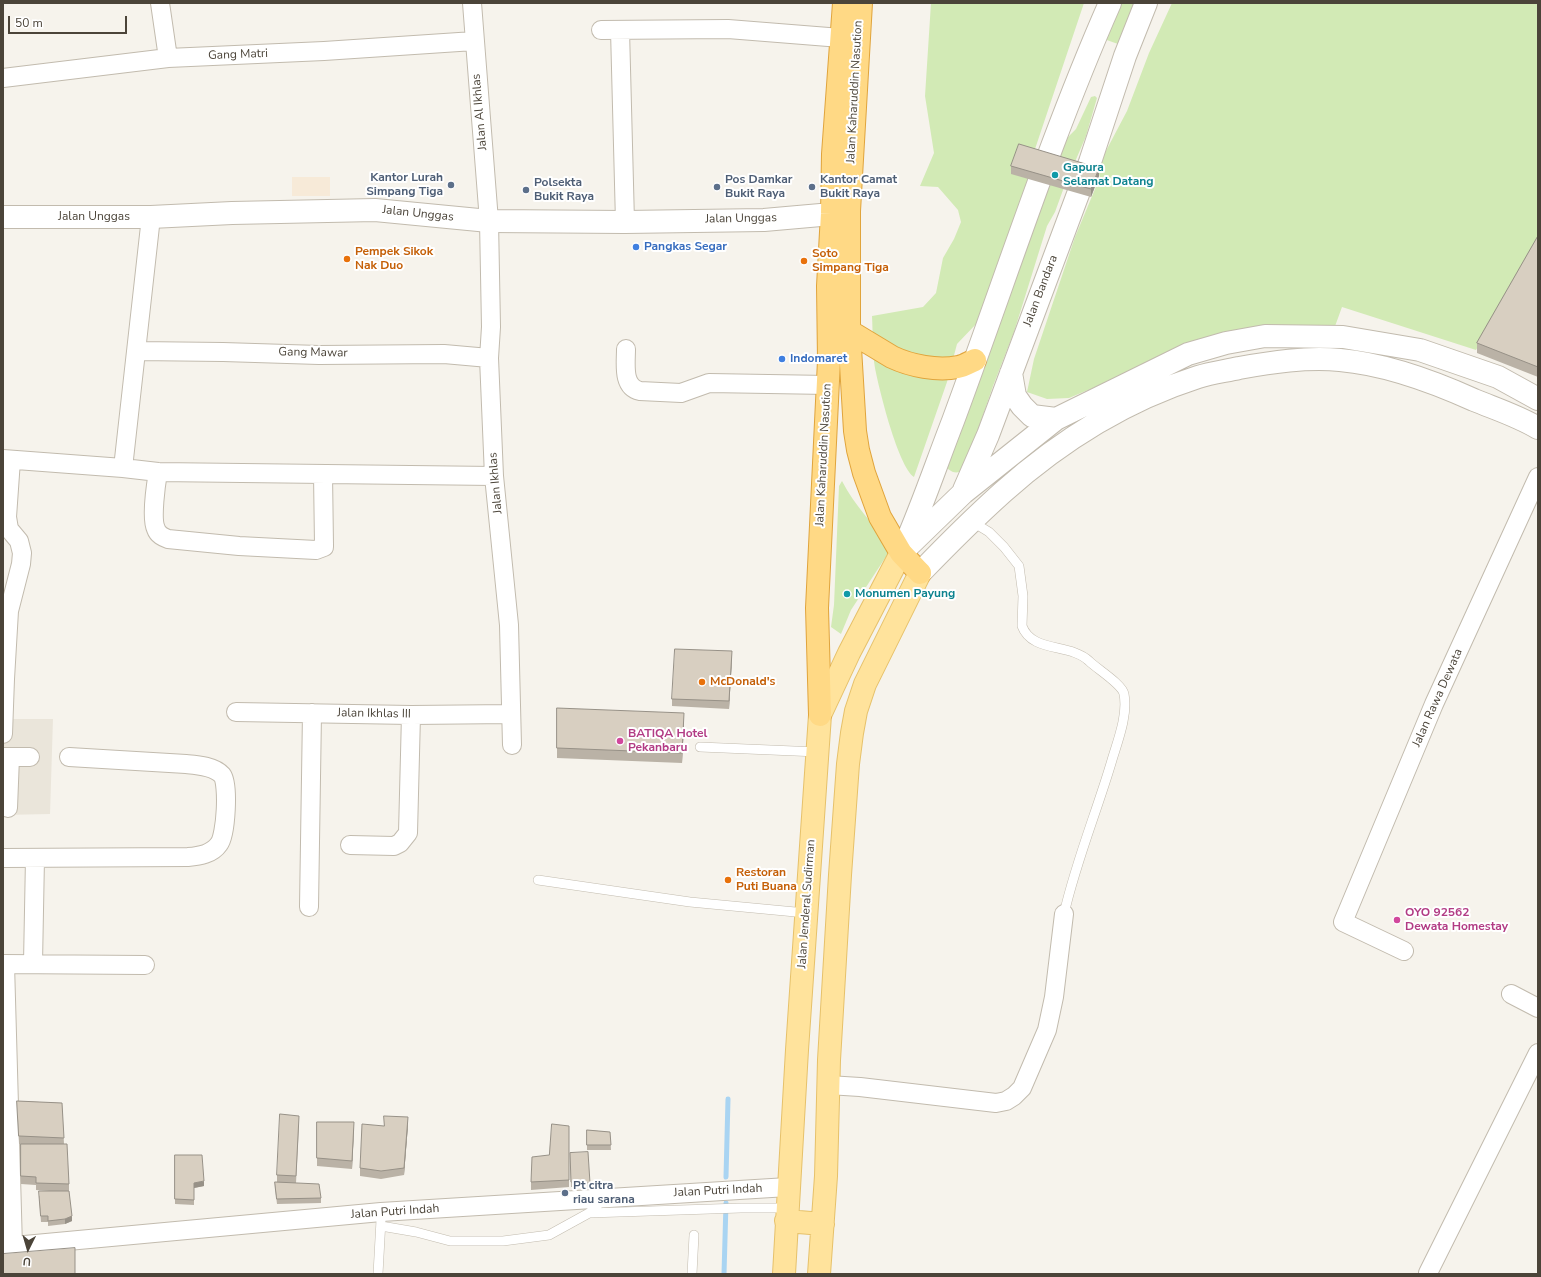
<!DOCTYPE html>
<style>
body{margin:0}
#map{position:relative;width:1541px;height:1277px;overflow:hidden;background:#f6f3ec;font-family:"Nunito Sans",sans-serif}
canvas{display:block}
.frame{position:absolute;inset:0;border:4px solid #4b4439;pointer-events:none}
.north{position:absolute;left:8px;top:1229px;width:40px;height:40px;-webkit-text-stroke:3px #fff;paint-order:stroke;rotate:185deg;font-size:11px;font-weight:700;line-height:16px;text-align:center;color:#4b4439}
.north::after{content:'';display:block;margin:auto;width:14px;height:18px;background:#4b4439;clip-path:polygon(50% 0,100% 100%,50% 72%,0 100%)}
.scale{position:absolute;left:8px;top:16px;width:119px;height:18px;box-sizing:border-box;border:2px solid #4b4439;border-top:0;padding-left:5px;font-size:12px;line-height:14px;white-space:nowrap;color:#4b4439;-webkit-text-stroke:3px #fff;paint-order:stroke}
</style>
<div id="map">
<canvas width="1541" height="1277"></canvas>
<div class="frame"></div>
<div class="north">U</div>
<div class="scale">50 m</div>
</div>
<script>
const context = document.querySelector('canvas').getContext('2d');
context.lineJoin = 'round';
function fill(path, color) {
  context.fillStyle = color;
  context.fill(path, 'evenodd');
}
function strokePath(path, color, width, dash) {
  context.strokeStyle = color;
  context.lineWidth = width;
  context.lineCap = dash ? 'butt' : 'round';
  context.setLineDash(dash || []);
  context.stroke(path);
}
function write(font, color, halo, rows, align = 'center') {
  context.font = font + ' "Nunito Sans",sans-serif';
  context.lineWidth = 4;
  context.setLineDash([]);
  context.textBaseline = 'middle';
  context.strokeStyle = halo;
  context.fillStyle = color;
  for (const [text, x, y, turn = 0] of rows) {
    context.save();
    context.translate(x, y);
    context.rotate((+turn || 0) * Math.PI / 180);
    context.textAlign = isNaN(turn) ? turn : align;
    if (halo) context.strokeText(text, 0, 0);
    context.fillText(text, 0, 0);
    context.restore();
  }
}
fill(new Path2D(`
 M 3,719 L 53,719 L 50,814 L 3,815 Z`), '#eae5da');
fill(new Path2D(`
 M 292,177 L 330,177 L 330,196 L 292,196 Z`), '#f7ead8');
fill(new Path2D(`
 M 931,3 L 1084,3 L 1033,155 L 1016,232 L 977,323 L 957,344 L 947,382 L 914,477 C 898,466 879,389 875,368 C 872,351 873,333 872,316 L 923,307 L 936,293 L 943,258 L 954,239 L 961,222 L 958,210 L 938,187 L 920,186 L 934,153 L 925,96 Z
 M 1117,3 L 1135,3 L 1118,44 L 1101,38 Z
 M 1172,3 L 1538,3 L 1538,240 L 1476,350 L 1342,307 L 1334,329 L 1205,341 L 1069,398 L 1047,399 L 1027,392 L 1034,359 L 1075,237 L 1100,177 L 1098,171 L 1098,166 L 1127,111 L 1149,53 Z
 M 1095,96 L 1097,98 L 1086,136 L 1063,190 L 1055,212 L 1047,226 L 1014,332 L 993,386 L 966,465 C 961,473 956,475 948,469 L 948,463 L 1064,141 L 1076,129 L 1091,97 Z
 M 842,481 C 855,506 874,526 893,546 L 851,610 L 841,634 L 831,627 L 834,605 L 839,486 Z`), '#d2eab5');
strokePath(new Path2D(`
 M 726,1177 L 728,1099
 M 724,1274 L 726,1203`), '#a9d4f2', 5);
const service = new Path2D(`
 M 971,521 L 989,532 L 1004,547 L 1019,566 L 1023,596 L 1022,626 C 1032,653 1070,643 1089,661 C 1097,669 1122,684 1124,694 C 1128,715 1118,740 1112,760 C 1097,811 1076,861 1064,914
 M 700,747 L 818,752
 M 538,880 L 690,902 L 806,913
 M 589,1213 L 741,1208 L 787,1208
 M 381,1226 L 416,1232 L 450,1241 L 503,1241 L 549,1235 L 589,1213 L 603,1200
 M 378,1274 L 381,1220
 M 692,1274 L 694,1235`);
const minor = new Path2D(`
 M 160,3 L 168,58
 M 472,3 L 489,221 L 491,327 L 489,358 L 494,476 L 509,625 L 512,745
 M 601,30 L 728,29 L 841,38
 M 620,30 L 625,222
 M 3,78 L 168,58 L 324,51 L 474,41
 M 626,349 C 626,364 622,387 640,391 L 681,393 L 709,383 L 828,385
 M 137,351 L 223,352 L 319,355 L 444,354 L 489,358
 M 3,459 L 123,468 L 158,472 L 494,476
 M 123,468 L 151,217
 M 158,472 C 156,484 151,519 156,529 C 158,535 163,537 168,539 L 239,546 L 316,550 L 324,547 L 324,545 L 323,474
 M 236,712 L 411,715 L 511,714
 M 3,734 L 5,679 L 9,611 L 21,564 L 22,553 L 19,541 L 9,529 L 7,517 L 11,460
 M 3,757 L 30,757
 M 8,808 L 10,757
 M 350,845 L 394,846 L 400,843 L 408,833 L 411,715
 M 3,858 L 188,857 C 200,856 212,854 219,844 C 226,835 229,784 222,775 C 214,766 197,765 186,764 L 69,757
 M 309,907 L 312,713
 M 1404,951 L 1343,922 L 1434,704 L 1538,477
 M 33,963 L 35,858
 M 3,964 L 145,965
 M 5,964 L 13,1247
 M 1511,994 L 1538,1008
 M 828,1085 L 860,1087 L 996,1103 L 1006,1101 L 1014,1096 L 1022,1088 L 1047,1030 L 1054,997 L 1064,914
 M 3,1247 L 381,1212 L 788,1187
 M 1428,1273 L 1538,1053`);
const tertiary = new Path2D(`
 M 3,217 L 151,217 L 232,213 L 375,210 L 489,221 L 625,222 L 764,220 L 832,214
 M 1011,373 L 1015,396 L 1022,406 L 1032,416 L 1056,419
 M 964,490 L 988,435 L 1090,162 L 1125,56 L 1146,3
 M 905,545 C 923,504 937,462 953,421 C 1005,281 1050,139 1110,3
 M 901,553 L 963,493 L 1056,419 L 1188,354 L 1226,343 L 1265,336 L 1343,337 L 1420,350 L 1498,377 L 1538,399
 M 920,573 C 947,545 974,518 1003,492 C 1059,442 1126,400 1198,377 C 1211,373 1226,371 1239,368 C 1272,362 1306,357 1340,360 C 1386,364 1432,381 1474,400 C 1496,409 1518,416 1538,428`);
const primary = new Path2D(`
 M 786,1221 L 823,1224
 M 784,1274 L 797,1050 L 820,715 L 849,653 L 901,553
 M 819,1274 L 826,1176 L 829,1060 L 840,875 L 848,764 L 852,733 L 856,711 L 865,684 L 920,573`);
const trunk = new Path2D(`
 M 861,3 L 849,211 L 849,331 L 855,431 L 858,450 L 864,473 L 880,517 L 901,553 L 920,573
 M 849,331 L 892,357 C 911,366 937,371 958,367 C 964,366 970,362 975,360
 M 820,715 L 817,608 L 829,360 L 828,286 L 832,214 L 833,154 L 844,3`);
strokePath(service, '#c2bbae', 10);
strokePath(minor, '#c2bbae', 20);
strokePath(tertiary, '#c2bbae', 24);
strokePath(primary, '#e6c16a', 24);
strokePath(trunk, '#e0a43c', 24);
strokePath(service, '#fff', 9);
strokePath(minor, '#fff', 18);
strokePath(tertiary, '#fff', 22);
strokePath(primary, '#ffe39c', 22);
strokePath(trunk, '#ffd985', 22);
fill(new Path2D(`
 M 1011,166 L 1099,176 L 1091,197 L 1011,174 Z
 M 1538,236 L 1538,377 L 1477,353 L 1477,343 Z
 M 732,658 L 729,709 L 672,706 L 672,699 Z
 M 557,708 L 684,724 L 682,763 L 557,758 Z
 M 17,1101 L 62,1103 L 64,1144 L 69,1184 L 69,1192 L 72,1221 L 65,1224 L 48,1226 L 48,1222 L 41,1222 L 39,1196 L 49,1191 L 36,1190 L 36,1185 L 21,1184 L 21,1144 L 19,1144 Z
 M 384,1116 L 408,1125 L 404,1175 L 381,1179 L 360,1176 L 360,1168 L 384,1126 Z
 M 317,1122 L 354,1129 L 352,1169 L 317,1166 Z
 M 299,1124 L 296,1183 L 321,1198 L 321,1203 L 277,1204 L 275,1187 L 275,1182 L 277,1182 L 277,1175 Z
 M 569,1126 L 569,1187 L 531,1190 L 531,1182 Z
 M 587,1130 L 610,1132 L 611,1150 L 587,1150 Z
 M 570,1153 L 590,1183 L 590,1188 L 571,1187 Z
 M 175,1155 L 204,1186 L 194,1188 L 194,1205 L 175,1204 Z`), '#bab2a6');
fill(new Path2D(`
 M 1099,168 L 1099,176 L 1091,197 L 1091,189 Z
 M 732,651 L 732,658 L 729,709 L 729,701 Z
 M 684,713 L 684,724 L 682,763 L 682,753 Z
 M 408,1117 L 408,1125 L 404,1175 L 404,1168 Z
 M 354,1122 L 354,1129 L 352,1169 L 352,1161 Z
 M 204,1181 L 204,1186 L 194,1188 L 194,1183 Z
 M 72,1216 L 72,1221 L 65,1224 L 65,1219 Z`), '#979187');
const building = new Path2D(`
 M 1019,144 L 1099,168 L 1091,189 L 1011,166 Z
 M 1538,236 L 1538,367 L 1477,343 Z
 M 675,649 L 732,651 L 729,701 L 672,699 Z
 M 557,708 L 684,713 L 682,753 L 557,748 Z
 M 17,1101 L 62,1103 L 64,1138 L 19,1136 Z
 M 280,1114 L 299,1116 L 296,1176 L 277,1175 Z
 M 384,1116 L 408,1117 L 404,1168 L 381,1171 L 360,1168 L 362,1124 L 384,1126 Z
 M 317,1122 L 354,1122 L 352,1161 L 317,1158 Z
 M 552,1124 L 569,1126 L 569,1180 L 531,1182 L 532,1157 L 549,1155 Z
 M 587,1130 L 610,1132 L 611,1145 L 587,1145 Z
 M 21,1144 L 67,1144 L 69,1184 L 36,1183 L 36,1177 L 21,1176 Z
 M 588,1152 L 590,1183 L 571,1182 L 570,1153 Z
 M 175,1155 L 202,1155 L 204,1181 L 194,1183 L 194,1200 L 175,1199 Z
 M 275,1182 L 319,1184 L 321,1198 L 277,1199 Z
 M 39,1191 L 69,1191 L 72,1216 L 65,1219 L 48,1221 L 48,1216 L 41,1216 Z
 M 75,1248 L 75,1274 L 3,1274 L 3,1254 Z`);
fill(building, '#d8cfc1');
strokePath(building, '#979187', 1);
for (const [x, y, r, color] of [
 [1055,175,4,"#0f9aa8"],
 [451,185,4,"#5c6f8a"],
 [717,187,4,"#5c6f8a"],
 [812,187,4,"#5c6f8a"],
 [526,190,4,"#5c6f8a"],
 [636,247,4,"#3f7fe0"],
 [347,259,4,"#e8710a"],
 [804,261,4,"#e8710a"],
 [782,359,4,"#3f7fe0"],
 [847,594,4,"#0f9aa8"],
 [702,682,4,"#e8710a"],
 [620,741,4,"#d1479c"],
 [728,880,4,"#e8710a"],
 [1397,920,4,"#d1479c"],
 [565,1193,4,"#5c6f8a"]
]) {
  const dot = new Path2D();
  dot.arc(x, y, r, 0, 2 * Math.PI);
  context.fillStyle = color;
  context.fill(dot);
  strokePath(dot, '#fff', 1.5);
}
write('12px', '#4b4439', '#fff', [
 ["Gang Matri",238,55,-2],
 ["Jalan Kaharuddin Nasution",855,92,-87],
 ["Jalan Al Ikhlas",480,112,-95],
 ["Jalan Unggas",418,214,6],
 ["Jalan Unggas",94,217],
 ["Jalan Unggas",741,219,-1],
 ["Jalan Bandara",1041,291,-69],
 ["Gang Mawar",313,353,1],
 ["Jalan Kaharuddin Nasution",824,455,-87],
 ["Jalan Ikhlas",496,483,-95],
 ["Jalan Rawa Dewata",1438,698,-66],
 ["Jalan Ikhlas III",374,714,1],
 ["Jalan Jenderal Sudirman",807,904,-86],
 ["Jalan Putri Indah",718,1191,-3],
 ["Jalan Putri Indah",395,1212,-4]
]);
write('bold 12px', '#0d838f', '#fff', [
 ["Gapura",1063,168],
 ["Selamat Datang",1063,182],
 ["Monumen Payung",855,594]
], 'left');
write('bold 12px', '#4e5e75', '#fff', [
 ["Kantor Lurah",443,178,"right"],
 ["Simpang Tiga",443,192,"right"],
 ["Pos Damkar",725,180],
 ["Bukit Raya",725,194],
 ["Kantor Camat",820,180],
 ["Bukit Raya",820,194],
 ["Polsekta",534,183],
 ["Bukit Raya",534,197],
 ["Pt citra",573,1186],
 ["riau sarana",573,1200]
], 'left');
write('bold 12px', '#366cbe', '#fff', [
 ["Pangkas Segar",644,247],
 ["Indomaret",790,359]
], 'left');
write('bold 12px', '#c56008', '#fff', [
 ["Pempek Sikok",355,252],
 ["Nak Duo",355,266],
 ["Soto",812,254],
 ["Simpang Tiga",812,268],
 ["McDonald's",710,682],
 ["Restoran",736,873],
 ["Puti Buana",736,887]
], 'left');
write('bold 12px', '#b23c85', '#fff', [
 ["BATIQA Hotel",628,734],
 ["Pekanbaru",628,748],
 ["OYO 92562",1405,913],
 ["Dewata Homestay",1405,927]
], 'left');
</script>
